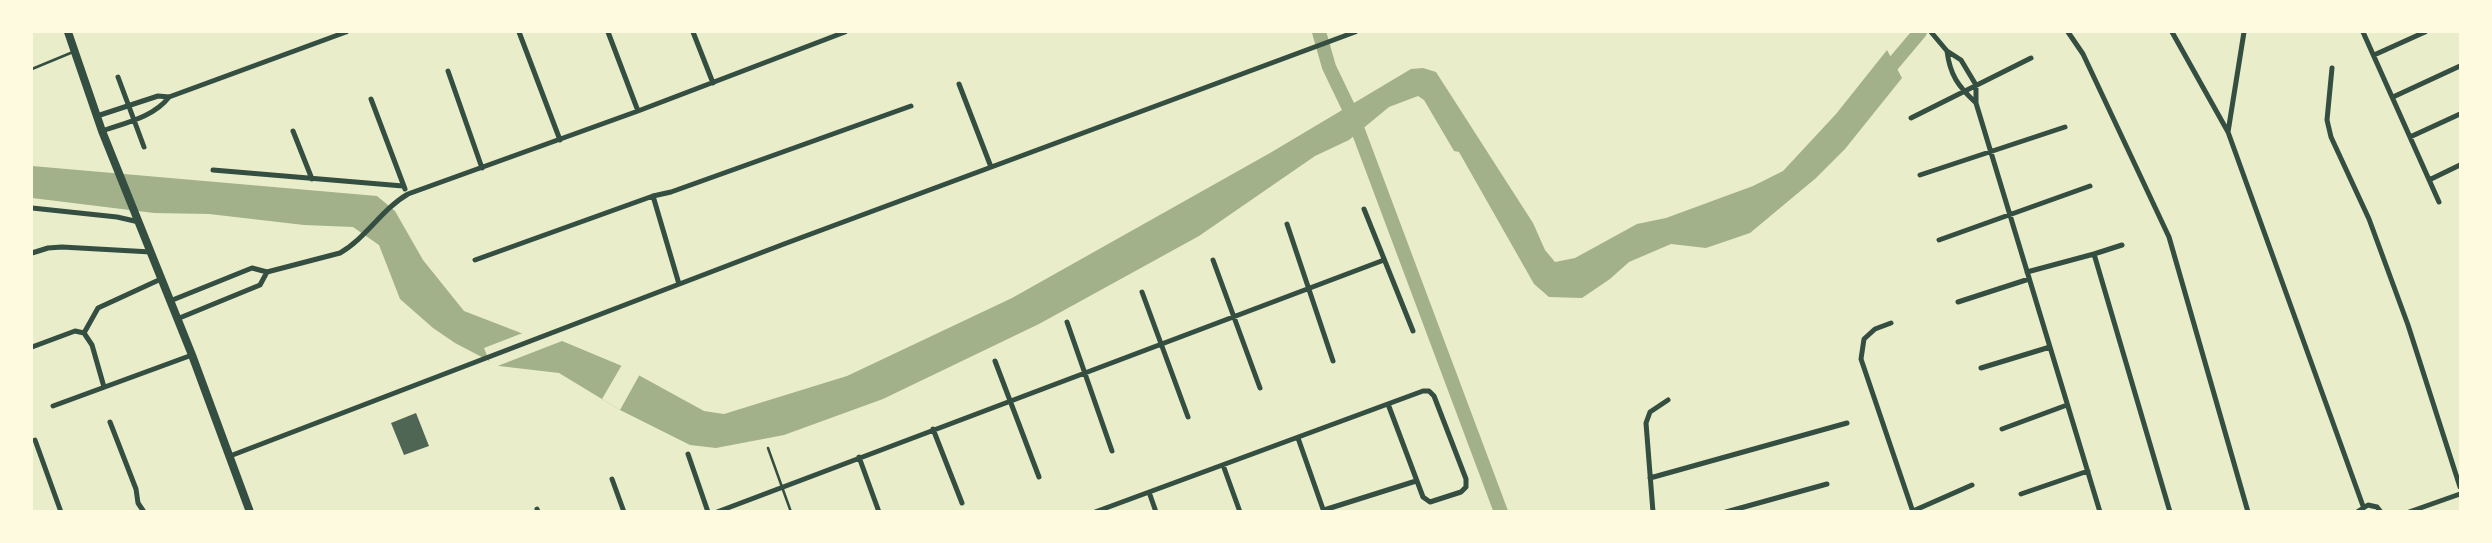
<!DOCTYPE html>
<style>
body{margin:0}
#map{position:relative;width:2492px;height:543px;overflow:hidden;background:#e9edc9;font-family:Roboto,sans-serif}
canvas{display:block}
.frame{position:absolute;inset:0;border:33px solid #fefae0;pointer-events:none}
</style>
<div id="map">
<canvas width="2492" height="543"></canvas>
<div class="frame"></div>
</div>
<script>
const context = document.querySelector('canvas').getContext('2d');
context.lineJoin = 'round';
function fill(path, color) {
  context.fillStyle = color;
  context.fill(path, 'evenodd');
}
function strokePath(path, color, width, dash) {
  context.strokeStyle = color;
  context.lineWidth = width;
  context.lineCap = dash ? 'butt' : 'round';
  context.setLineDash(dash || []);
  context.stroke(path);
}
fill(new Path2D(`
 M 1887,50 L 1902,78 L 1845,149 L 1816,178 L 1750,233 L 1706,248 L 1671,244 L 1629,262 L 1610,279 L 1582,298 L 1549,297 L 1534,284 L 1459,152 L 1454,151 L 1424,100 L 1418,96 L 1389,107 L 1349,140 L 1315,156 L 1199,236 L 1039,324 L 883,399 L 784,435 L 716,448 L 690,445 L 620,410 L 559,373 L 499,366 L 455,343 L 433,328 L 400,299 L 379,245 L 353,227 L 304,225 L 209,214 L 154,213 L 32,198 L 32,166 L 377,196 L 395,211 L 423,260 L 464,311 L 521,333 L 562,341 L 622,366 L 704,411 L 724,414 L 847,376 L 1012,298 L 1270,153 L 1411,69 L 1423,68 L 1436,72 L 1533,223 L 1545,250 L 1555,262 L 1575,258 L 1637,224 L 1666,218 L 1753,186 L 1783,171 L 1836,114 Z`), '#a3b18a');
fill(new Path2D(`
 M 528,331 L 560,337 L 562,341 L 495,367 L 491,365 L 484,348 Z
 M 623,363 L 640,374 L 620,410 L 602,399 Z`), '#e9edc9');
strokePath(new Path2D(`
 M 1319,32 L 1329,67 L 1353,117 L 1501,512
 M 1882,77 L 1920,32`), '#a3b18a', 14);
fill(new Path2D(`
 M 416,413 L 429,446 L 404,455 L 391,423 Z`), '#4f6655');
strokePath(new Path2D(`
 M 32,69 L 73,52
 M 768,448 L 791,512`), '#344e41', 2.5);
strokePath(new Path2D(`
 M 519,32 L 560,140
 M 608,32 L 638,111
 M 693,32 L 713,83
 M 1931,32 L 1947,51 L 1961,60 L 1976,85 L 1976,103 L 2100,512
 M 2068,32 L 2083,54 L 2169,237 L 2248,512
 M 2172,32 L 2228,132
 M 2244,32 L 2228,132 L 2363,506
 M 2363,32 L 2439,202
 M 1947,51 C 1950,75 1958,86 1975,102
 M 2374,55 L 2425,32
 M 2332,68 L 2327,120 L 2331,137 L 2369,219 L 2408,325 L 2460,487
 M 448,71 L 482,168
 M 118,77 L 144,147
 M 959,84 L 991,167
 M 2393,97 L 2460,66
 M 371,99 L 405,189
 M 97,116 L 158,96 L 169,97 L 346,32
 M 1911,118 L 2031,58
 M 102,131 C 125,123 154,117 169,97
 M 293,131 L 312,179
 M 2410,137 L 2460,114
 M 213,170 L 403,186
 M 1920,175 L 2065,127
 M 2429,180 L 2460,165
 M 32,208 L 117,217 L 139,222
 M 1364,209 L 1413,331
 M 1287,224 L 1333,361
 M 1939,240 L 2090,186
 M 32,253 L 48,248 L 62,247 L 151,252
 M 2094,254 L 2122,245
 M 475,260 L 653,196
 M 1213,260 L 1260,388
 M 2027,272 L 2094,254 L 2170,512
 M 679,284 L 653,196 L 671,192 L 911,106
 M 1142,292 L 1188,417
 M 170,301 L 252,268 L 267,272 L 340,253 C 366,238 382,209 408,194 L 638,111 L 845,32
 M 1958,302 L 2029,279
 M 177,319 L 260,285 L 267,272
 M 1067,322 L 1112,451
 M 1891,323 L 1875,329 L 1864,339 L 1861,359 L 1913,512
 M 84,333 L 98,308 L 161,279
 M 32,347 L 75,331 L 84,333 L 92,345 L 104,387
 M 995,361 L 1039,477
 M 1981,368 L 2050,347
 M 53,406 L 192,355
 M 110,422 L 136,489 L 138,503 L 144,512
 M 933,429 L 962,503
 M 2002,429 L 2067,405
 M 1298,438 L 1324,512
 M 35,440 L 61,512
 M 688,454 L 708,512
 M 230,456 L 784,244 L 1355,32
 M 859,457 L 879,512
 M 1223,465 L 1240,512
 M 1650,478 L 1847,423
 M 612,479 L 624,512
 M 1149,492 L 1156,512
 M 2021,494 L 2088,471
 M 537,509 L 538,512
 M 1324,510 L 1416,481
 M 1913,511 L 1972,485
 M 717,512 L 1384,260
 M 1095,512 L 1423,391 L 1429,391 L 1434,396 L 1466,479 L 1466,487 L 1461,492 L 1430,502 L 1423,497 L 1388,404
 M 1653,512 L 1646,423 L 1650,412 L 1668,400
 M 1726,512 L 1827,484
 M 2357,512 L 2368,505 L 2377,507 L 2381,512
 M 2409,512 L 2460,494`), '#344e41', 5);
strokePath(new Path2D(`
 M 68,32 L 102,131 L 192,355 L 250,512`), '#344e41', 8);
</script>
